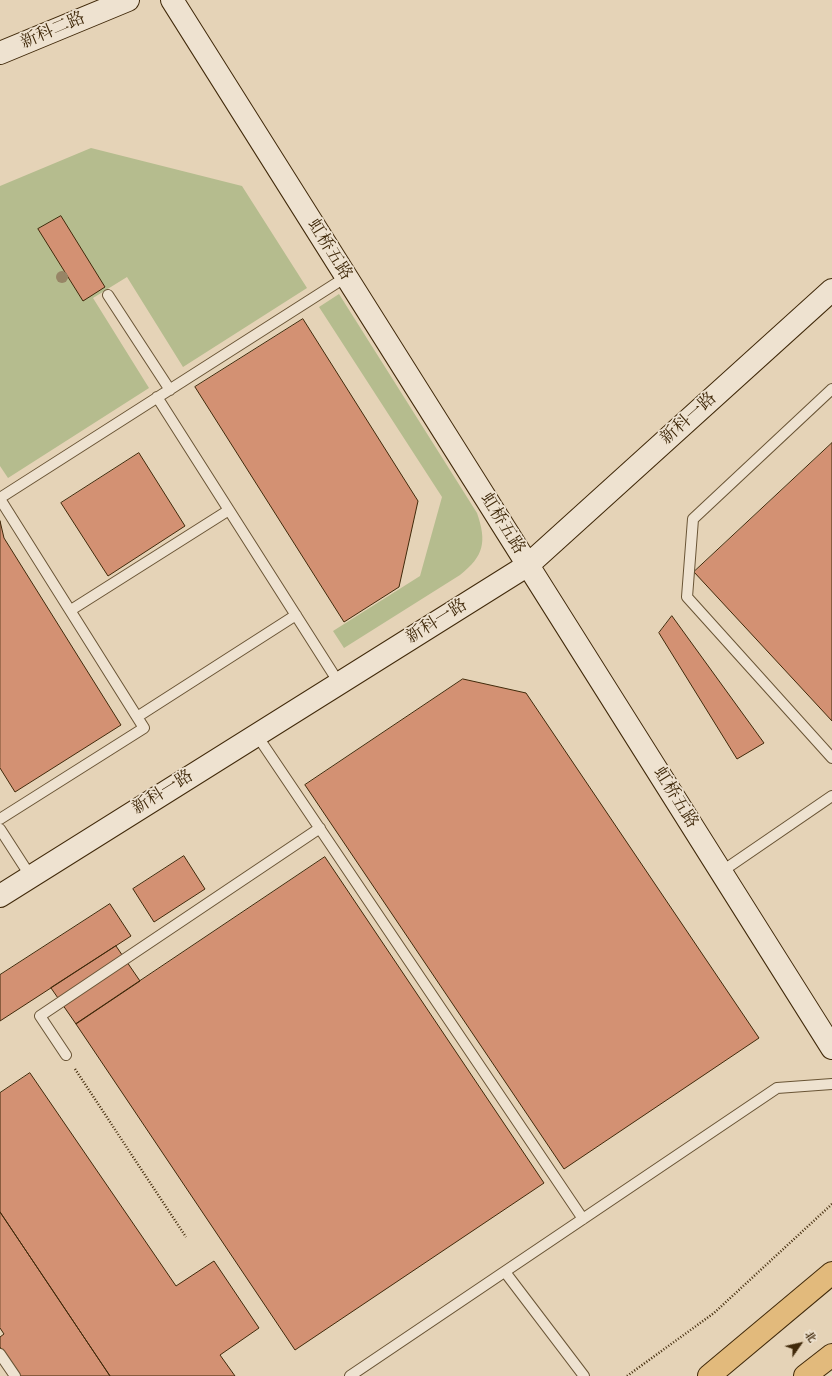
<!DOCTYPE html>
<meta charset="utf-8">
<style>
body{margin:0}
#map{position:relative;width:832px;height:1376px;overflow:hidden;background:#e5d3b7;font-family:Cardo,"Noto Serif SC",serif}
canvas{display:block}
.north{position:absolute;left:780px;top:1324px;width:40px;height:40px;-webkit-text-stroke:3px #eee2d0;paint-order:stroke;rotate:56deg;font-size:11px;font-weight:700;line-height:16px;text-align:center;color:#40290a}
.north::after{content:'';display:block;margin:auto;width:14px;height:18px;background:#40290a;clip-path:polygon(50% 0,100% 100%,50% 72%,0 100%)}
</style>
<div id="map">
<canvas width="832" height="1376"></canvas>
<div class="north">北</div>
</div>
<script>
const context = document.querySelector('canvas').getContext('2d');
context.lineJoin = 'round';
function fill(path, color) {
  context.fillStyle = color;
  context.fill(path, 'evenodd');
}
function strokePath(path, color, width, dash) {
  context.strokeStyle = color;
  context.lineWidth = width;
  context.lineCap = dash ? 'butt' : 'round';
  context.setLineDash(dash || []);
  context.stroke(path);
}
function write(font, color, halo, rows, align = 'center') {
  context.font = font + ' Cardo,"Noto Serif SC",serif';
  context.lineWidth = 3.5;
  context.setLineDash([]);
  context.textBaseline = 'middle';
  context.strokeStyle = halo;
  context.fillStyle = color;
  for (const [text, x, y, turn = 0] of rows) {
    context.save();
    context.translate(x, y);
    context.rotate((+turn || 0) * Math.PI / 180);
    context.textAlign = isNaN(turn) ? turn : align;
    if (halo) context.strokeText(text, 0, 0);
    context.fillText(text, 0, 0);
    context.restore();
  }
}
fill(new Path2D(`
 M 91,148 L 242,186 L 307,288 L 183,367 L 127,277 L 93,298 L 149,388 L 8,478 L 0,466 L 0,186 Z
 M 339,294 L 477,513 C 487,542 484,556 460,575 L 344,648 L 333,631 L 420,576 L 442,497 L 319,307 Z`), '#b5bc8e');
const building = new Path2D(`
 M 61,216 L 105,287 L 83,301 L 38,229 Z
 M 303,319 L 418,501 L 399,587 L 344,622 L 195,387 Z
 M 832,443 L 832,721 L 694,572 Z
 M 139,453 L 185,526 L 108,576 L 61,503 Z
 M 0,521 L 4,538 L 121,725 L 15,792 L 0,768 Z
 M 672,616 L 764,743 L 737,759 L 659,633 Z
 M 463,679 L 526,693 L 759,1038 L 564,1169 L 305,785 Z
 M 184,856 L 205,889 L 154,922 L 133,889 Z
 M 325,857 L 544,1183 L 295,1350 L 76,1024 Z
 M 110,904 L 131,936 L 0,1021 L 0,975 Z
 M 116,946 L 140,981 L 76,1024 L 51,988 Z
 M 30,1073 L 176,1286 L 214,1261 L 259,1328 L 220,1355 L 235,1376 L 110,1376 L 0,1212 L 0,1093 Z
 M 0,1212 L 110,1376 L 20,1376 L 0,1347 L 0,1337 L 4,1334 L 0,1328 Z`);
fill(building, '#d39173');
strokePath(building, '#40290a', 1);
const lane = new Path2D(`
 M 108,295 L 170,390
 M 832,389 L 693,519 L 687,597 L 832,758
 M 157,397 L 339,683
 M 0,498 L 346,277
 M 0,499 L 144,728 L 0,819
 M 71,610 L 229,510
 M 137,717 L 296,615
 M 256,734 L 583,1219
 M 0,829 L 31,877
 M 721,872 L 832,796
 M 66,1055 L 40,1016 L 320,828
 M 505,1272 L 584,1376
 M 0,1354 L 15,1376
 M 350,1376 L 777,1088 L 832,1084`);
const secondary = new Path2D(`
 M 172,0 L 832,1048
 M 0,53 L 128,0
 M 0,896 L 528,565 L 832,290`);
const primary = new Path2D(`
 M 709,1376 L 832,1273
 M 805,1376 L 832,1355`);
strokePath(lane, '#695435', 12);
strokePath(secondary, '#40290a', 24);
strokePath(primary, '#40290a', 24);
strokePath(new Path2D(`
 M 75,1069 L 186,1237
 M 627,1376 L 714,1313 L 832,1204`), '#40290a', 2.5, [1, 2]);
strokePath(lane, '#eee2d0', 10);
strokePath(secondary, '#eee2d0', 22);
strokePath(primary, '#e2ba7c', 22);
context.fillStyle = '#978566';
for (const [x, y] of [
 [62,277]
]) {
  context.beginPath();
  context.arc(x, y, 6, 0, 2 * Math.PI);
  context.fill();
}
write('17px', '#40290a', '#eee2d0', [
 ["新科二路",53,31,-23],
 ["虹桥五路",329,250,58],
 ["新科一路",689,419,-42],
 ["虹桥五路",502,524,58],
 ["新科一路",437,622,-32],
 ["新科一路",163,793,-32],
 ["虹桥五路",675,798,58]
]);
</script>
